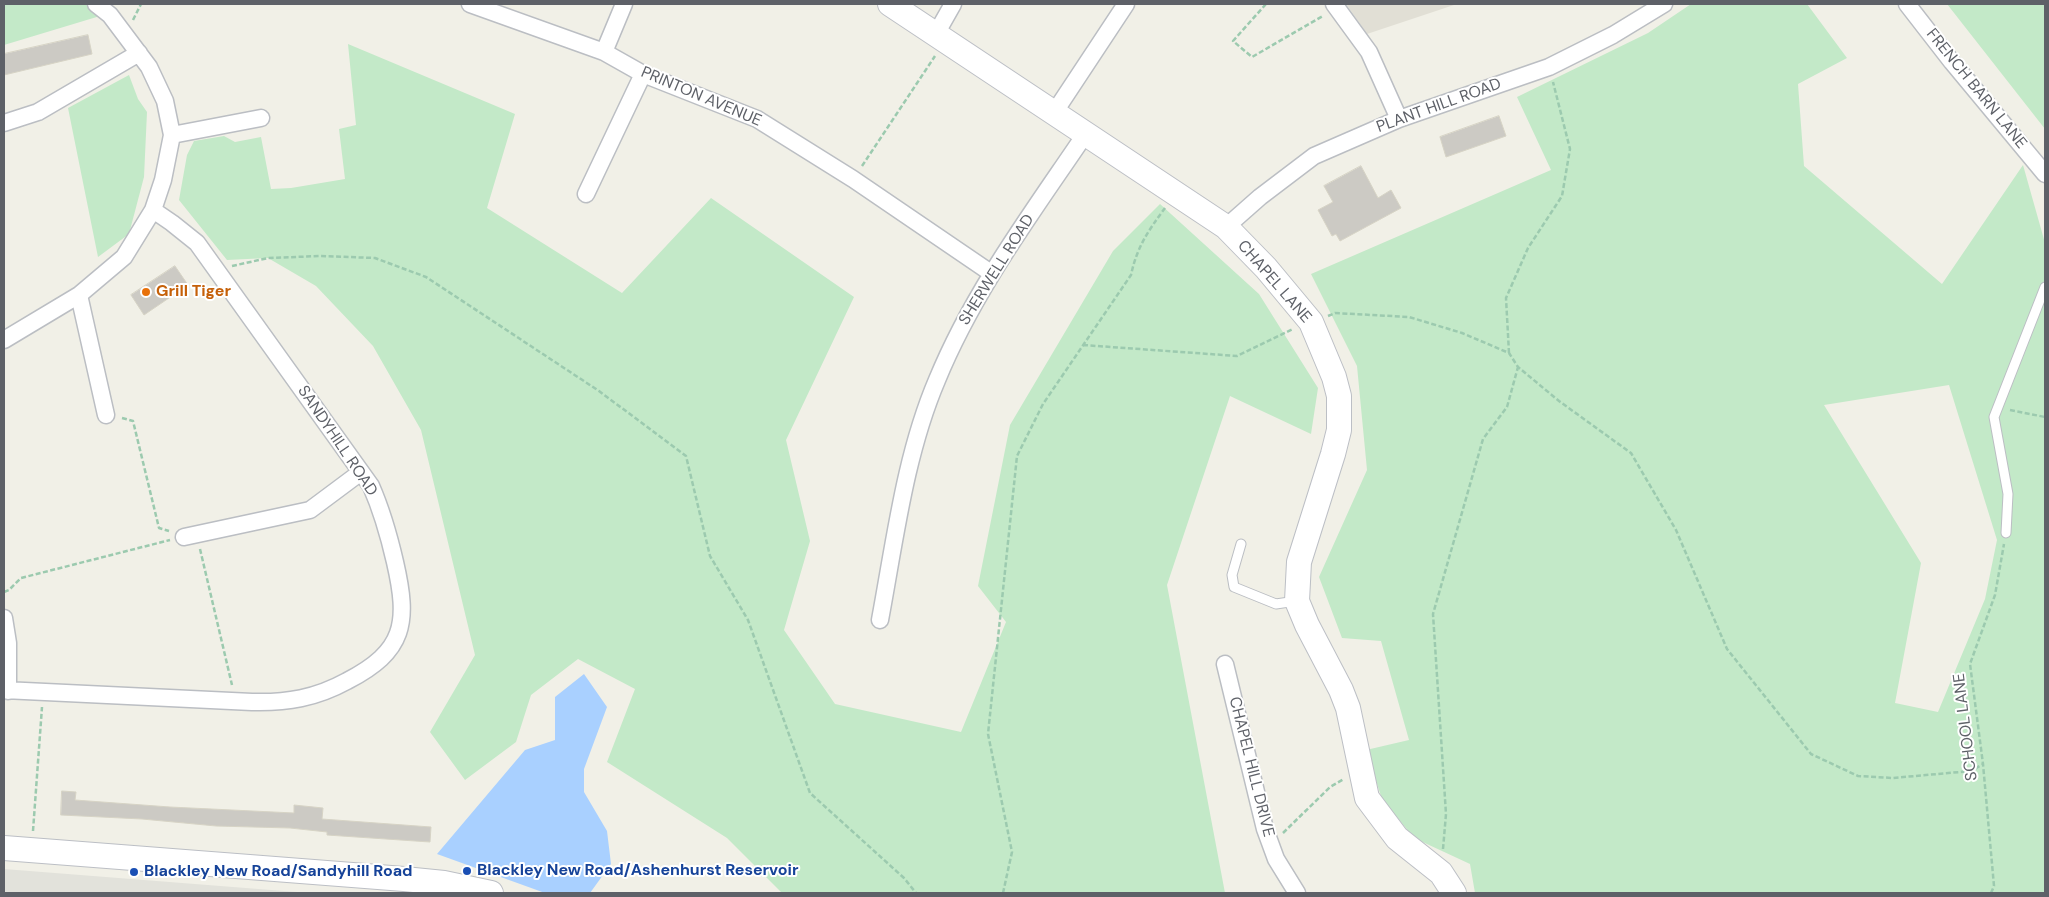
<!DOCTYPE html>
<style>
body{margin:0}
#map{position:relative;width:2049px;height:897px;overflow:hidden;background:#f1f0e7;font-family:"DM Sans",sans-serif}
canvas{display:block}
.frame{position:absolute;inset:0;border:5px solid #5e6168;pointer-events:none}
</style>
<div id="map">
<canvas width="2049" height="897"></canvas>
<div class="frame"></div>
</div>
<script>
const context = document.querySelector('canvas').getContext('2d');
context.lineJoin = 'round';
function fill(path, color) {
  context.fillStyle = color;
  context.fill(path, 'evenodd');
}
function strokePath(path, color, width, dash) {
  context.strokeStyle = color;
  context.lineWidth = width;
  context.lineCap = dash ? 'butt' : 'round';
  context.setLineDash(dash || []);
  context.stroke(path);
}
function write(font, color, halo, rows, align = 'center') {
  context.font = font + ' "DM Sans",sans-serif';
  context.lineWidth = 4;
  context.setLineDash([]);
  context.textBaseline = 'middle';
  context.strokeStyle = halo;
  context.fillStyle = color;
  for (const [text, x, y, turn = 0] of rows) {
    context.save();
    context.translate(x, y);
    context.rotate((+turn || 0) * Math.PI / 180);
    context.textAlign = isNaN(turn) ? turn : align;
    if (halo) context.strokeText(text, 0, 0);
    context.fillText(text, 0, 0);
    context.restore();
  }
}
fill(new Path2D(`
 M 4,869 L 284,891 L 310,893 L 4,893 Z`), '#e2e2db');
fill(new Path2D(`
 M 1346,4 L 1457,4 L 1367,34 Z`), '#e1dfd5');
fill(new Path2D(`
 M 4,4 L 85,4 L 100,16 L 4,45 Z
 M 1691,4 L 1807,4 L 1847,58 L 1798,84 L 1804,166 L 1942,284 L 2023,165 L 2045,243 L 2045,893 L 1475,893 L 1470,864 L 1414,838 L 1382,799 L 1366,750 L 1409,740 L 1381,641 L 1342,638 L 1319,577 L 1367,470 L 1357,366 L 1311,274 L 1551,170 L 1517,97 L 1648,33 ZM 1949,385 L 1997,540 L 1985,599 L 1938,712 L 1895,703 L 1921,563 L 1824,405 Z
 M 1947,4 L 2045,4 L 2045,129 Z
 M 348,44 L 515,114 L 487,208 L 622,293 L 711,198 L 854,297 L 786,440 L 810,541 L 784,630 L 835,704 L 961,732 L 1006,622 L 978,586 L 1010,425 L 1113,251 L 1160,204 L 1259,294 L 1318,388 L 1311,434 L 1230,396 L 1167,585 L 1225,893 L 782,893 L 727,838 L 607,762 L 635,689 L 578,659 L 531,695 L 516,742 L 465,780 L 430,732 L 475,655 L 421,430 L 373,346 L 316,286 L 268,258 L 227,260 L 179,200 L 187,155 L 194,141 L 224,136 L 235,142 L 261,137 L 271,189 L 291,188 L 345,179 L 339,129 L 356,125 Z
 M 129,75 L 138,99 L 147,112 L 144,177 L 129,234 L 98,257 L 68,108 Z`), '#c3e9c8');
fill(new Path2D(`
 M 584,674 L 607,707 L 584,769 L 584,792 L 607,831 L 611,864 L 590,893 L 545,893 L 437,854 L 525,750 L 555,740 L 555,697 Z`), '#a9d0ff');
const building = new Path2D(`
 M 88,35 L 92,54 L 4,75 L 4,54 Z
 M 1499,116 L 1506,136 L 1446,157 L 1440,137 Z
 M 1361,166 L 1378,198 L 1391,190 L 1401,208 L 1340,241 L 1336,234 L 1332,236 L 1318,210 L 1333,202 L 1324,186 Z
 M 175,266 L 188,285 L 144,315 L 131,295 Z
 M 62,791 L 76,792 L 75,800 L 170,807 L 294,813 L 294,805 L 323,808 L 322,819 L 431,827 L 430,842 L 327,835 L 327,832 L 290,828 L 216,826 L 142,819 L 61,815 Z`);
fill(building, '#cccac4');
strokePath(building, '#d6d3c5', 1);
const lane = new Path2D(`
 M 2006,533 L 2008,494 L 1994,417 L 2045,287
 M 1241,544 L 1232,575 L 1234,587 L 1276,604 L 1296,601`);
const street = new Path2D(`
 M 470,4 L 604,52 L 643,74 L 757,119 L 853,179 L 991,273
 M 1334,4 L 1369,52 L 1399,119
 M 1907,4 L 1952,62 L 2045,174
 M 936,34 L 953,4
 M 604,52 L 624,4
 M 1054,113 L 1126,4
 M 4,123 L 38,112 L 139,53
 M 172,135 L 261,118
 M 586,194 L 643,74
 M 1226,227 L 1260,197 L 1314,156 L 1399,119 L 1549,67 L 1613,35 L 1664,4
 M 79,295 L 106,415
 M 4,340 L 79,295 L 124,257 L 153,210 L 163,180 L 172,135 L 165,101 L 149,67 L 110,15 L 96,4
 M 184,537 L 310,510 L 361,472
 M 4,618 L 8,643 L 8,691
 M 880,620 C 895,540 905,455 937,380 C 974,290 1032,213 1086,133
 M 1225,664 L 1265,829 L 1276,859 L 1297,893
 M 4,690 L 252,702 C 287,703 316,698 347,681 C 405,651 409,623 395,562 C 389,536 382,511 371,486 L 197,243 L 172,223 L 153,210`);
const secondary = new Path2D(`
 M 890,4 L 1226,227 L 1266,268 L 1311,322 L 1334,377 L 1339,396 L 1339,430 L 1333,454 L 1299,562 L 1297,601 L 1307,625 L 1341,690 L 1348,708 L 1367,798 L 1397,838 L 1441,873 L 1454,893
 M 4,848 L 404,879 L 444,883 L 491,893`);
strokePath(lane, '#bbbec3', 11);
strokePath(street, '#bbbec3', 19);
strokePath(secondary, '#bcbfc5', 26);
strokePath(new Path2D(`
 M 1266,4 L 1233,41 L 1252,57 L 1323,16
 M 133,20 L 141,4
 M 862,166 L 935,56
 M 232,266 L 268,258 L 321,256 L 375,258 L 426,277 L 599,391 L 686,456 L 710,556 L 748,620 L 810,793 L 904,878 L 916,893
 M 1328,316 L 1335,313 L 1409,317 L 1462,333 L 1509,353 L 1518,367 L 1559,401 L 1631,453 L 1676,530 L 1727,649 L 1811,754 L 1858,776 L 1893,778 L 1971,771 L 1983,764
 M 1083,345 L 1237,356 L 1293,329
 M 1509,353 L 1506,298 L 1528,248 L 1562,196 L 1570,149 L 1553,82
 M 2010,410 L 2045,417
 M 122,418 L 133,421 L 159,528 L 169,531
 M 200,549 L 232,685
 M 4,592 L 9,590 L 21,578 L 170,540
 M 33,831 L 42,707
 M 1283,833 L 1330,787 L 1344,779
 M 1443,849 L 1446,814 L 1433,614 L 1483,439 L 1507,407 L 1518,367
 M 1003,893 L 1012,852 L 988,734 L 1017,456 L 1043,404 L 1131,275 C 1137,247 1148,231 1165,208
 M 1991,893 L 1994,886 L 1983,764 L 1970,664 L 1995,595 L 2004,544`), '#9ccaaf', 2.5, [5, 2.5]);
strokePath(lane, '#fff', 9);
strokePath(street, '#fff', 16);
strokePath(secondary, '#fff', 24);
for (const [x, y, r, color] of [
 [146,292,5,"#e8710a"],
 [467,871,5,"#1a4fb4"],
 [134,872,5,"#1a4fb4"]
]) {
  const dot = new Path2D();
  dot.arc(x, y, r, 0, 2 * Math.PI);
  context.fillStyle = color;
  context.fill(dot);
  strokePath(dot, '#fff', 2);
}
write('16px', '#5e6168', '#fff', [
 ["FRENCH BARN LANE",1976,89,51],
 ["PRINTON AVENUE",701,97,23],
 ["PLANT HILL ROAD",1439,106,-20],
 ["SHERWELL ROAD",997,270,-58],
 ["CHAPEL LANE",1274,282,49],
 ["SANDYHILL ROAD",337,441,56],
 ["SCHOOL LANE",1966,727,-97],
 ["CHAPEL HILL DRIVE",1251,767,76]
]);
write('bold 16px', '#c56008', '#fff', [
 ["Grill Tiger",156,292]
], 'left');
write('bold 16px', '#164399', '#fff', [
 ["Blackley New Road/Ashenhurst Reservoir",477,871],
 ["Blackley New Road/Sandyhill Road",144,872]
], 'left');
</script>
